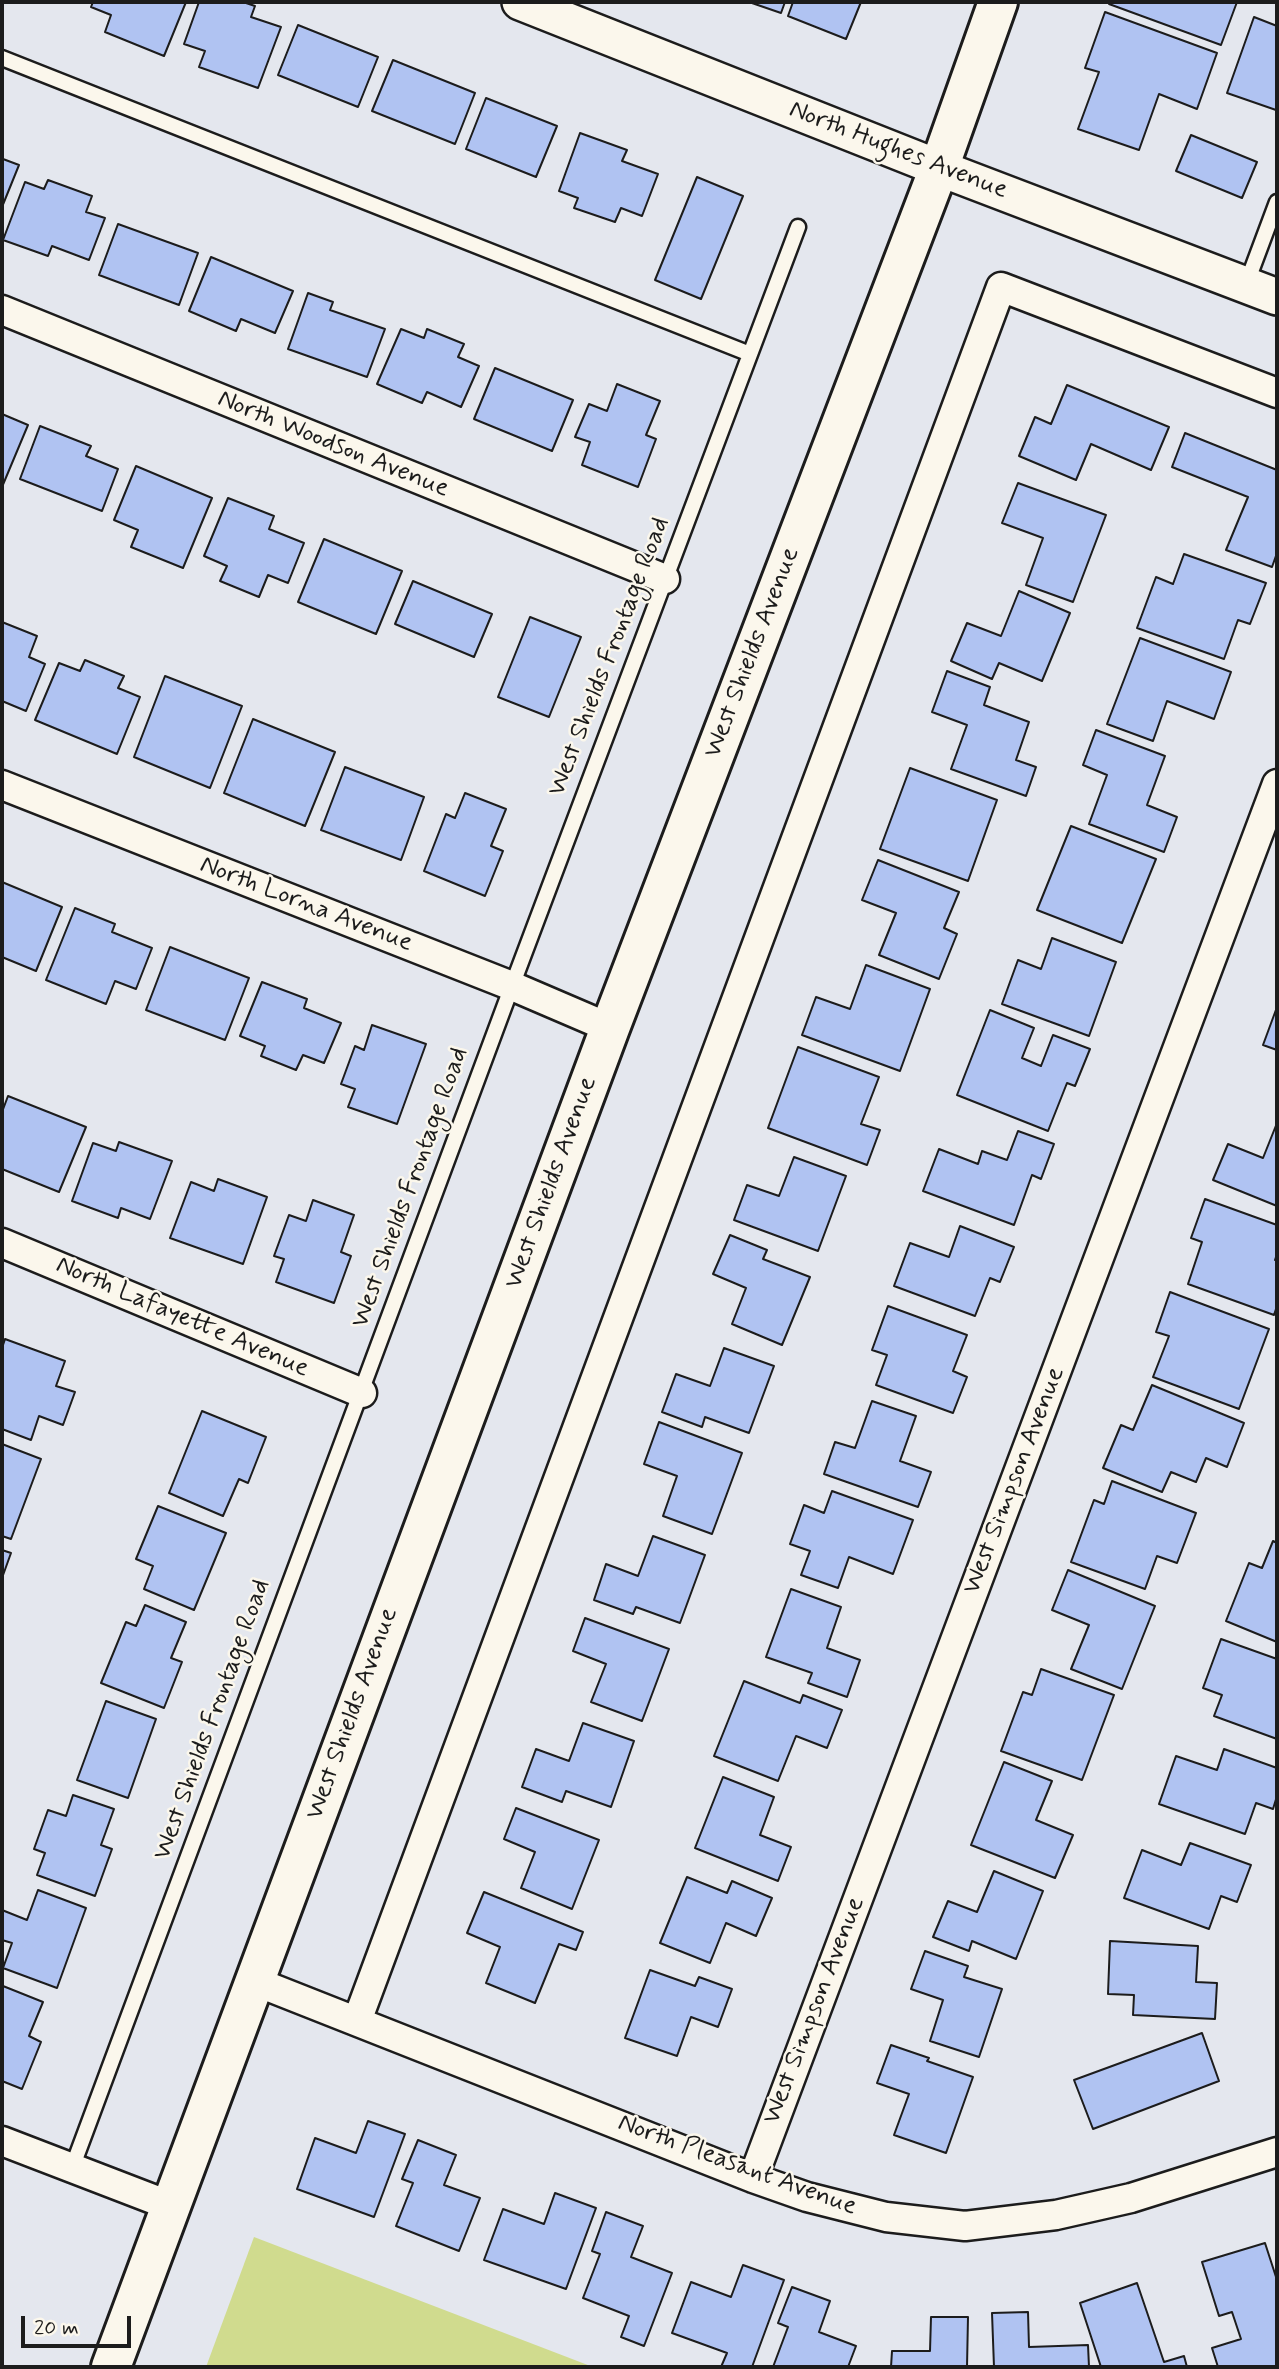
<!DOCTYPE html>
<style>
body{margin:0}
#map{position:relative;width:1279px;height:2369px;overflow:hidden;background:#e4e7ee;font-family:Mynerve,sans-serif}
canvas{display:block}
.frame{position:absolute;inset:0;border:4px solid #1c1c1c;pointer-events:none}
.scale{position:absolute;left:21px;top:2316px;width:110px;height:32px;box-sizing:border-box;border:4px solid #1c1c1c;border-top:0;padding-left:9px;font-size:21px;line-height:24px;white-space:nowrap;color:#1c1c1c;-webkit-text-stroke:5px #fbf7ec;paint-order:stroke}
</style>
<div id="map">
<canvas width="1279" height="2369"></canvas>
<div class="frame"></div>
<div class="scale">20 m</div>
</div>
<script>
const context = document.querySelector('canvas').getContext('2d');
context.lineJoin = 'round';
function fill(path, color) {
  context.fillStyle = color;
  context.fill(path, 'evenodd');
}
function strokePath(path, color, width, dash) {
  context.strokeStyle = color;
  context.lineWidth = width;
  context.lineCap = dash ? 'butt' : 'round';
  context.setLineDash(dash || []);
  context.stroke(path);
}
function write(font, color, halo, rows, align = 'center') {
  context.font = font + ' Mynerve,sans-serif';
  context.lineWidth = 5;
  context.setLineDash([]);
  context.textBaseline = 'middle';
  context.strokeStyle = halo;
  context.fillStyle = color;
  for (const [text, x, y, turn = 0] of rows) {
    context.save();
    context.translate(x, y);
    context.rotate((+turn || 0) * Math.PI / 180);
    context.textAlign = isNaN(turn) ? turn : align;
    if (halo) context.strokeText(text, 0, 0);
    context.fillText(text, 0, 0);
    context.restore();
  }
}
fill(new Path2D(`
 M 254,2237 L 593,2367 L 206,2367 Z`), '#d0db8e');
const building = new Path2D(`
 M 93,2 L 186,2 L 164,56 L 105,32 L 111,15 L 91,7 Z
 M 199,2 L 243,2 L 255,6 L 251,17 L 281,27 L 258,88 L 199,67 L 205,51 L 184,44 Z
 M 749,2 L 785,2 L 781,13 Z
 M 793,2 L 861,2 L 846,39 L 788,16 Z
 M 1109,2 L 1237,2 L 1221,45 L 1109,4 Z
 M 1105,12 L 1217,53 L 1197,109 L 1159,94 L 1139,150 L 1078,129 L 1099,72 L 1085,68 Z
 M 1254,17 L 1277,26 L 1276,110 L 1227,93 Z
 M 298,25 L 378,57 L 358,107 L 278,75 Z
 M 393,60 L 475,93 L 455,144 L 372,111 Z
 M 486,98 L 557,126 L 536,177 L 466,149 Z
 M 580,133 L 627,150 L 622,161 L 658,174 L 642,216 L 621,208 L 615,222 L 574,208 L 578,198 L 559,191 Z
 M 1191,135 L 1257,162 L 1242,198 L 1176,171 Z
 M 3,159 L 19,165 L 2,207 L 2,163 Z
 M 697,177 L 743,196 L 701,299 L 655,280 Z
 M 48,180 L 92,196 L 86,212 L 105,218 L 89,260 L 52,246 L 48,256 L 3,240 L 25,182 L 44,189 Z
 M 118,224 L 198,253 L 179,305 L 99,275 Z
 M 211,257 L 293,291 L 275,333 L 241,319 L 236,331 L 189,311 Z
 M 308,293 L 333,302 L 330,310 L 385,329 L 367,377 L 288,349 Z
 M 401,329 L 424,338 L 427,329 L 464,344 L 458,357 L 479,366 L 461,407 L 427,392 L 422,403 L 377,384 Z
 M 495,368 L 573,400 L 552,451 L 474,419 Z
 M 617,384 L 660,401 L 646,435 L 656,439 L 638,487 L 582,465 L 590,442 L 575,437 L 589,404 L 607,411 Z
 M 1067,385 L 1169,427 L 1151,470 L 1091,444 L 1076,480 L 1019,456 L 1035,417 L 1051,424 Z
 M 2,414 L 28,425 L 2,487 Z
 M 40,426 L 91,446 L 86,456 L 118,469 L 102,511 L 20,479 Z
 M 1185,433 L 1277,470 L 1277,553 L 1272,567 L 1226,550 L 1248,497 L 1172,467 Z
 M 136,466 L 212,498 L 183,568 L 131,547 L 138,530 L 114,520 Z
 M 1018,483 L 1106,515 L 1073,602 L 1026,585 L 1043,538 L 1002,523 Z
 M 228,498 L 274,516 L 269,529 L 304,543 L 288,583 L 268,575 L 259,597 L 220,581 L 227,566 L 204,556 Z
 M 324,539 L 402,571 L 376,634 L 298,602 Z
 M 1184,554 L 1266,583 L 1250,624 L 1238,620 L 1224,659 L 1137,628 L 1156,577 L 1173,584 Z
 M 413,581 L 492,614 L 474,657 L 395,624 Z
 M 1019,591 L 1070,613 L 1042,681 L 999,663 L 992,679 L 951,661 L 967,623 L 1001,636 Z
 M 530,617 L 581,637 L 549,717 L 498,697 Z
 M 2,622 L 37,636 L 29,657 L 45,664 L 26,711 L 2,701 Z
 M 1140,638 L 1231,672 L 1214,719 L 1167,701 L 1153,741 L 1107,724 Z
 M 85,660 L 124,676 L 118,688 L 140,697 L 117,754 L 35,720 L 59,663 L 80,671 Z
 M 947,671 L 990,687 L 984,705 L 1029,722 L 1016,760 L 1036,767 L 1026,796 L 951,769 L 967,725 L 932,712 Z
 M 165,676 L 242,706 L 210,788 L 134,757 Z
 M 253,719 L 335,752 L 305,826 L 224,793 Z
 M 1096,730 L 1165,756 L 1147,805 L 1177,817 L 1164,852 L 1089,824 L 1107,775 L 1083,765 Z
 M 345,767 L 424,797 L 401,860 L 321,830 Z
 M 910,768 L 997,800 L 968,881 L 880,849 Z
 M 465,793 L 506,809 L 491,846 L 503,851 L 485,896 L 424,871 L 446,814 L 455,818 Z
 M 1071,826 L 1156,859 L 1122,943 L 1037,910 Z
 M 878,860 L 959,892 L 944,928 L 957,934 L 939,979 L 879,955 L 896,913 L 862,900 Z
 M 2,882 L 62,907 L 36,971 L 2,957 Z
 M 75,908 L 115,924 L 112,932 L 152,948 L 136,989 L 115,981 L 106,1004 L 46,980 Z
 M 1052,938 L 1116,962 L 1089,1036 L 1002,1004 L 1018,960 L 1041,969 Z
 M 170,947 L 249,978 L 225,1040 L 146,1010 Z
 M 866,965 L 930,989 L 900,1071 L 802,1035 L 816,997 L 850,1009 Z
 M 262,982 L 307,999 L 304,1008 L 341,1023 L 324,1063 L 303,1055 L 296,1070 L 261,1056 L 265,1046 L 240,1036 Z
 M 1277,1007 L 1277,1050 L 1263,1045 Z
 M 990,1010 L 1034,1028 L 1022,1058 L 1041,1066 L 1053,1035 L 1090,1049 L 1075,1086 L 1067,1083 L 1048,1131 L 957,1095 Z
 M 372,1025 L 426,1044 L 397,1124 L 348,1107 L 355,1089 L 341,1084 L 355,1046 L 364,1050 Z
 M 798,1047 L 879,1077 L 861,1124 L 880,1130 L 867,1165 L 768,1128 Z
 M 8,1096 L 86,1127 L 59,1192 L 2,1169 L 2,1112 Z
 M 1277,1123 L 1277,1206 L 1213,1180 L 1228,1144 L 1263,1158 Z
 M 1018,1131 L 1054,1144 L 1041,1179 L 1032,1175 L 1014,1225 L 923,1191 L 939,1149 L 978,1164 L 982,1151 L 1007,1160 Z
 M 119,1142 L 172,1161 L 150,1219 L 121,1208 L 118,1218 L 72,1201 L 93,1143 L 116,1151 Z
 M 794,1157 L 846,1176 L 818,1251 L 734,1220 L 747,1185 L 779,1196 Z
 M 218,1179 L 267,1197 L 243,1264 L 170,1238 L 191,1182 L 214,1191 Z
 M 1205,1199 L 1277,1225 L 1277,1254 L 1275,1260 L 1277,1260 L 1277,1306 L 1274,1315 L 1188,1284 L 1202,1242 L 1191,1238 Z
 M 313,1200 L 354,1215 L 341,1252 L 351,1256 L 334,1303 L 276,1282 L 284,1259 L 274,1256 L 289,1215 L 306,1221 Z
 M 960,1226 L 1014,1247 L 1000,1282 L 990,1278 L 975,1316 L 894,1286 L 910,1243 L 949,1257 Z
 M 730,1235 L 767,1250 L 763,1259 L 810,1277 L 782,1345 L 732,1324 L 746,1288 L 713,1274 Z
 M 1170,1292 L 1269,1329 L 1239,1409 L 1153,1377 L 1169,1336 L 1156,1332 Z
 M 888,1306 L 967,1335 L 953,1371 L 967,1377 L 953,1413 L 876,1385 L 887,1355 L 872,1350 Z
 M 5,1339 L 65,1361 L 56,1386 L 75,1392 L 63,1425 L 39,1416 L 31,1440 L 2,1429 L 2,1348 Z
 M 724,1348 L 774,1366 L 749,1433 L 705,1417 L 702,1427 L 662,1412 L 676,1374 L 710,1386 Z
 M 1152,1385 L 1244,1423 L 1227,1467 L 1206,1458 L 1196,1482 L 1171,1472 L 1162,1492 L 1103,1468 L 1121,1425 L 1133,1430 Z
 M 872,1401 L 916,1416 L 900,1461 L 931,1472 L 918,1507 L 824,1474 L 835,1442 L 855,1448 Z
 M 202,1411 L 266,1437 L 248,1483 L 239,1479 L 223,1516 L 169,1493 Z
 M 659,1422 L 742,1453 L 712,1534 L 663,1516 L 677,1476 L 644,1464 Z
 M 2,1444 L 41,1459 L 11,1539 L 2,1536 Z
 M 1112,1481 L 1196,1513 L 1177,1563 L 1157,1556 L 1145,1589 L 1071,1562 L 1094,1500 L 1104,1504 Z
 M 832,1491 L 913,1520 L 893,1574 L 849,1557 L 838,1588 L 801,1575 L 810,1551 L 790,1544 L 804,1505 L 824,1513 Z
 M 158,1506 L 226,1533 L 194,1610 L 144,1589 L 153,1566 L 136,1559 Z
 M 653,1536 L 705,1555 L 680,1623 L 636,1607 L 633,1614 L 594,1600 L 606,1564 L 638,1576 Z
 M 1273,1541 L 1277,1543 L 1277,1642 L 1226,1621 L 1249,1563 L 1262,1568 Z
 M 2,1550 L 11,1553 L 2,1578 Z
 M 1068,1570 L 1155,1606 L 1122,1689 L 1071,1669 L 1089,1625 L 1052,1610 Z
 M 791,1589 L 841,1607 L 827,1648 L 860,1660 L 847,1697 L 808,1683 L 812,1673 L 766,1657 Z
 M 145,1605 L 186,1622 L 171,1658 L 182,1662 L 164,1708 L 101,1683 L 126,1622 L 136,1626 Z
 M 585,1618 L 669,1649 L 642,1721 L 591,1702 L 606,1664 L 573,1651 Z
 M 1221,1639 L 1277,1659 L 1277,1739 L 1214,1716 L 1222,1695 L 1203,1688 Z
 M 1041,1669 L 1114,1695 L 1082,1780 L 1001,1751 L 1023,1692 L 1032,1695 Z
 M 744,1681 L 800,1703 L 803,1695 L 842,1710 L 827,1748 L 796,1736 L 778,1781 L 714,1756 Z
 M 106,1701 L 156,1719 L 128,1798 L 77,1780 Z
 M 583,1723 L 634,1741 L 611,1807 L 566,1791 L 562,1802 L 522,1787 L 536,1749 L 569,1761 Z
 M 1224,1749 L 1277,1768 L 1277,1796 L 1273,1809 L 1256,1803 L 1245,1834 L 1159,1804 L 1176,1756 L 1217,1770 Z
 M 1004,1762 L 1052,1781 L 1036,1820 L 1073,1835 L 1055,1878 L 971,1845 Z
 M 723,1777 L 774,1797 L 760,1835 L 791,1847 L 778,1881 L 695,1848 Z
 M 73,1795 L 114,1809 L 101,1845 L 112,1849 L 95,1896 L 37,1875 L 45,1853 L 34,1849 L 48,1810 L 66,1816 Z
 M 516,1808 L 599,1840 L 572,1909 L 521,1888 L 535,1852 L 504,1839 Z
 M 1190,1843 L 1251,1865 L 1237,1902 L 1221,1896 L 1209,1929 L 1124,1898 L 1142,1850 L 1181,1865 Z
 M 994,1871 L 1043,1891 L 1016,1959 L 972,1941 L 969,1951 L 933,1937 L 948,1901 L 977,1912 Z
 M 687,1877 L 727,1893 L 732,1881 L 772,1898 L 756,1936 L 726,1923 L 710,1963 L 660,1943 Z
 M 38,1890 L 86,1908 L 57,1988 L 3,1968 L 12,1943 L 2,1940 L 2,1910 L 27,1920 Z
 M 484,1892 L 583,1932 L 576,1950 L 559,1944 L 535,2003 L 486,1983 L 500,1947 L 467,1933 Z
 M 1110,1941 L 1198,1946 L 1196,1982 L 1217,1983 L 1215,2019 L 1133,2015 L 1134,1995 L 1108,1994 Z
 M 925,1951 L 968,1966 L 964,1977 L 1002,1989 L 979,2057 L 930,2041 L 943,2000 L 911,1989 Z
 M 650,1970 L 695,1986 L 699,1977 L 732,1989 L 718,2027 L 691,2017 L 677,2056 L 625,2038 Z
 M 3,1986 L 43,2002 L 29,2036 L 41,2042 L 22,2089 L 2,2081 Z
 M 1202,2033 L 1219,2081 L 1093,2129 L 1074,2080 Z
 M 891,2045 L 929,2058 L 927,2061 L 973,2077 L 946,2153 L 894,2135 L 909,2094 L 877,2083 Z
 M 368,2121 L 405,2134 L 374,2217 L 297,2189 L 315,2138 L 356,2153 Z
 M 418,2140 L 456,2155 L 444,2185 L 480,2198 L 459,2251 L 396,2226 L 413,2183 L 402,2179 Z
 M 555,2193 L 596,2208 L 566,2289 L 484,2260 L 503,2209 L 544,2224 Z
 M 606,2212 L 643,2226 L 631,2257 L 672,2273 L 644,2346 L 621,2337 L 629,2316 L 583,2298 L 600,2254 L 592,2251 Z
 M 1265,2243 L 1277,2280 L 1277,2367 L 1218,2367 L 1212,2348 L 1241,2339 L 1232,2312 L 1219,2316 L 1202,2262 Z
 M 743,2265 L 784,2280 L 752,2367 L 721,2367 L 727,2353 L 672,2333 L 691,2282 L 731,2297 Z
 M 1137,2283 L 1164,2362 L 1184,2356 L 1187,2367 L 1101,2367 L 1080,2303 Z
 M 792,2287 L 830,2301 L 819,2332 L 856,2346 L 848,2367 L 773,2367 L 788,2327 L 778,2323 Z
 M 1028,2312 L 1029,2347 L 1088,2345 L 1089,2367 L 994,2367 L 992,2313 Z
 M 931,2317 L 968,2317 L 967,2367 L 891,2367 L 892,2351 L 930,2351 Z`);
fill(building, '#b0c3f2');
strokePath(building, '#1c1c1c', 2);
const service = new Path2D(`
 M 2,58 L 750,354
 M 1246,285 L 1277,202
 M 72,2168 L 512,986 L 798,227`);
const minor = new Path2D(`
 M 2,310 L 665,579
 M 2,785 L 512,986 L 610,1028
 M 2,1243 L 362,1393
 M 254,1981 L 753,2178 L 807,2197 L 886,2217 L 965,2226 L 1056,2215 L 1131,2198 L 1277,2152
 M 357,2021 L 1001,287 L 1277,393
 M 2,2141 L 171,2206
 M 753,2178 L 1277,784`);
const tertiary = new Path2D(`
 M 520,2 L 939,168 L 1277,297`);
const secondary = new Path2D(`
 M 111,2367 L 610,1028 L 939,168 L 998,2`);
strokePath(service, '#1c1c1c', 19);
strokePath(minor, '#1c1c1c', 33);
strokePath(tertiary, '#1c1c1c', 40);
strokePath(secondary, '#1c1c1c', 44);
strokePath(service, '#fbf7ec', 14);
strokePath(minor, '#fbf7ec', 28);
strokePath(tertiary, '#fbf7ec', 35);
strokePath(secondary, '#fbf7ec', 38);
write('26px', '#1c1c1c', '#fbf7ec', [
 ["North Hughes Avenue",898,151,21],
 ["North Woodson Avenue",333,445,22],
 ["West Shields Avenue",753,653,-69],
 ["West Shields Frontage Road",610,657,-69],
 ["North Lorna Avenue",306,905,21],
 ["West Shields Avenue",552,1183,-70],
 ["West Shields Frontage Road",411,1188,-70],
 ["North Lafayette Avenue",182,1318,23],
 ["West Simpson Avenue",1015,1481,-69],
 ["West Shields Avenue",353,1714,-70],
 ["West Shields Frontage Road",213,1720,-70],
 ["West Simpson Avenue",815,2011,-69],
 ["North Pleasant Avenue",737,2166,20]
]);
</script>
